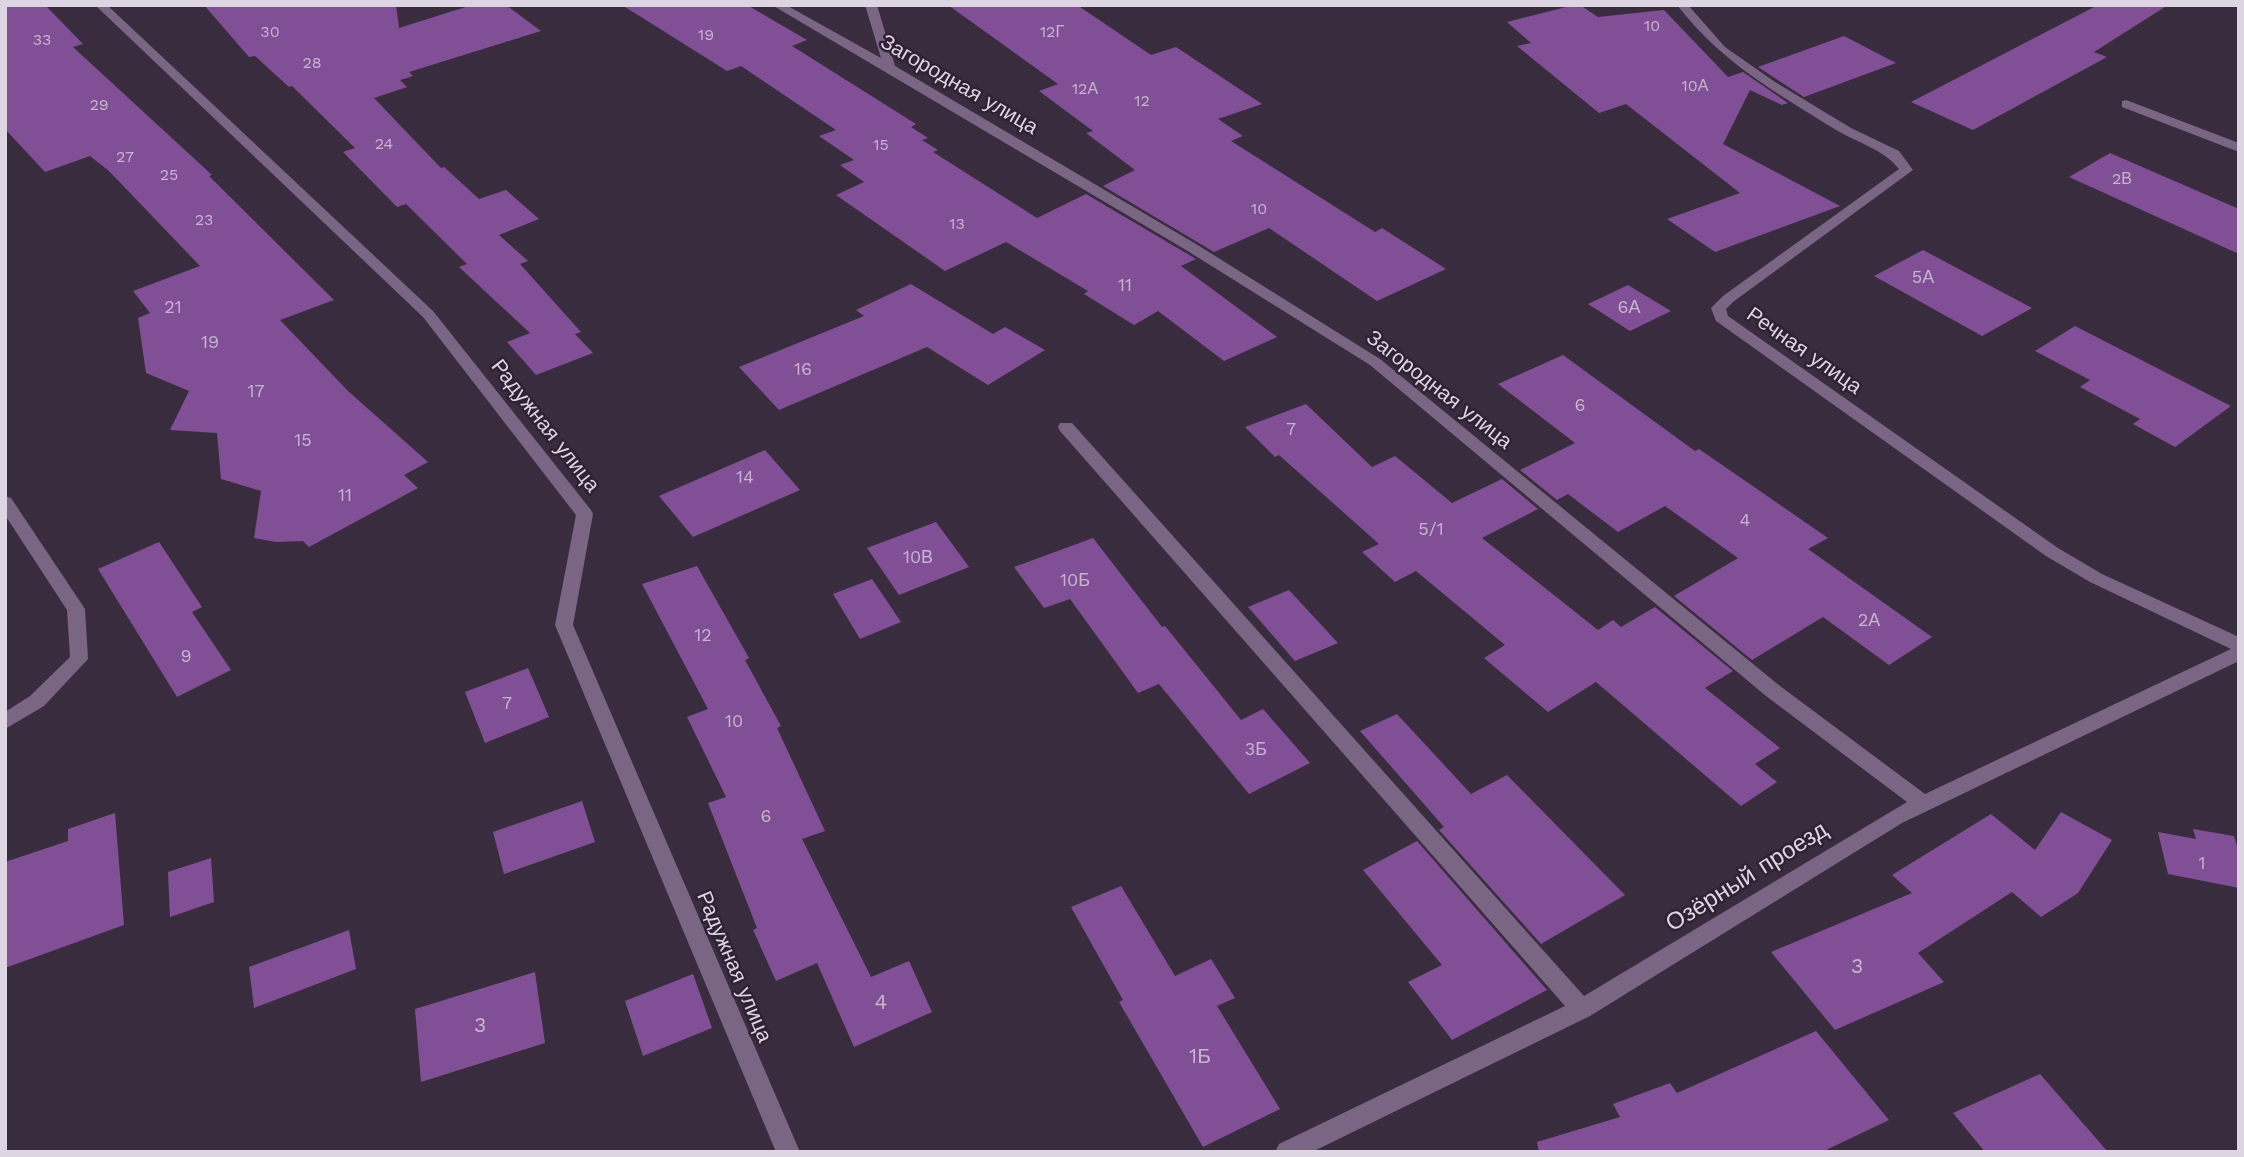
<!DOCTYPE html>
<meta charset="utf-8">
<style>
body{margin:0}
#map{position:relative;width:2244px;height:1157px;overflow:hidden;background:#3a2c3f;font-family:"Work Sans",sans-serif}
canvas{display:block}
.frame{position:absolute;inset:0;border:7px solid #ded5e2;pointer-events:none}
</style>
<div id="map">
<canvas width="2244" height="1157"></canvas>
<div class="frame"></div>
</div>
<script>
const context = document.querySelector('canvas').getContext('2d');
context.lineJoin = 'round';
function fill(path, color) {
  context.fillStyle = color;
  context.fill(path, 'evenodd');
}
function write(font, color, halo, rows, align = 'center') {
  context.font = font + ' "Work Sans",sans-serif';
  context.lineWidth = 5;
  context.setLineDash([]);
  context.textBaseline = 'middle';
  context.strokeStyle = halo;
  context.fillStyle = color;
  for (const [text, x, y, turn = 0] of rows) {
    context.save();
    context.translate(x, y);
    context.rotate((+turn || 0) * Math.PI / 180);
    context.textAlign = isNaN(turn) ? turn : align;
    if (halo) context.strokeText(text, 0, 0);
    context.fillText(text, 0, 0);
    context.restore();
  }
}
fill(new Path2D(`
 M 5,5 L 45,5 L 83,44 L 73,47 L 212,175 L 209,176 L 334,300 L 280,320 L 348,391 L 428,462 L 404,475 L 418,488 L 309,547 L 303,541 L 276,542 L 254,538 L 261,491 L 221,479 L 217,433 L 170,430 L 189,391 L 146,373 L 138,318 L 150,313 L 133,291 L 200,266 L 109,171 L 90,156 L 45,172 L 5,129 Z
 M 204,5 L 396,5 L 399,28 L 472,5 L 506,5 L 541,31 L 409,72 L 413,76 L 400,80 L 407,87 L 374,98 L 441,168 L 444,167 L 479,199 L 506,190 L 539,219 L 499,235 L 528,261 L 520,264 L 581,332 L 575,334 L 593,353 L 536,375 L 507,342 L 530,333 L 459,267 L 467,264 L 406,204 L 397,207 L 343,152 L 355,148 L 292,86 L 289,87 L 255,56 L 249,57 Z
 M 622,5 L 747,5 L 807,40 L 792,46 L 916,124 L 911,127 L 928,138 L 922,140 L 938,150 L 933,152 L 1037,218 L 1086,194 L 1196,259 L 1181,266 L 1277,337 L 1224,361 L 1158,311 L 1134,325 L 1084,294 L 1088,291 L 1006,242 L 945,271 L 836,195 L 864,182 L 840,165 L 854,160 L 819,136 L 836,130 L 741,66 L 727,71 Z
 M 948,5 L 1077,5 L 1151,55 L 1176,47 L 1262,104 L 1218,119 L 1243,136 L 1231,141 L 1375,232 L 1382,228 L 1446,269 L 1377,301 L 1269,228 L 1214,252 L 1103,186 L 1135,170 L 1086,133 L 1093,131 L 1039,91 L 1058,84 Z
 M 1574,5 L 1580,5 L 1598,17 L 1664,10 L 1728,77 L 1743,72 L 1788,103 L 1782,105 L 1750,90 L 1723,144 L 1840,206 L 1715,252 L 1667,219 L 1740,193 L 1626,104 L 1599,113 L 1517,46 L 1531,43 L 1507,22 Z
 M 2098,5 L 2168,5 L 2094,52 L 2107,57 L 1973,130 L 1911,102 Z
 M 1844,36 L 1896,63 L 1804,97 L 1758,67 Z
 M 2110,153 L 2239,209 L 2239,254 L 2069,177 Z
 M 1923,250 L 2032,308 L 1982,336 L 1874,276 Z
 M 911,284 L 993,334 L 1005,327 L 1045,350 L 988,385 L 927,347 L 779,410 L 739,367 L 864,316 L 856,310 Z
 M 1628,285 L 1671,311 L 1630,331 L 1588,304 Z
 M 2075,326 L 2231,406 L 2175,447 L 2133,424 L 2140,419 L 2080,387 L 2090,380 L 2035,351 Z
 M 1563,355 L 1695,451 L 1699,449 L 1828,538 L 1808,549 L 1932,637 L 1889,665 L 1823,617 L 1752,660 L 1674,596 L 1738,558 L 1665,506 L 1618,532 L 1568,494 L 1557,500 L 1520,470 L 1575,443 L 1498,384 Z
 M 1306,404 L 1372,467 L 1395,456 L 1452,503 L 1502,479 L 1538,509 L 1482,538 L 1598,630 L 1613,620 L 1621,627 L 1655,607 L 1733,671 L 1705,688 L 1780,748 L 1755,764 L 1777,782 L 1741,806 L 1596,682 L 1548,712 L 1484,658 L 1505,645 L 1416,571 L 1395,582 L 1362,552 L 1379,544 L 1279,455 L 1275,457 L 1245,427 Z
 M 765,450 L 800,490 L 693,537 L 659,496 Z
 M 936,522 L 969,567 L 899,595 L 867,548 Z
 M 1093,538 L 1162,627 L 1165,626 L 1241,720 L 1263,709 L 1310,763 L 1249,794 L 1159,684 L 1138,693 L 1070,599 L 1044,608 L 1014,567 Z
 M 159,542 L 202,607 L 192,612 L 231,670 L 177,697 L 98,569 Z
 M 697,566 L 749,658 L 745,660 L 781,726 L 777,728 L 825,831 L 802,839 L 871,977 L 909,961 L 932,1012 L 854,1047 L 817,963 L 776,981 L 753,930 L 757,928 L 708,803 L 726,797 L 687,717 L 708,709 L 642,584 Z
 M 872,579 L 901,622 L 860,639 L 833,594 Z
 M 1289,590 L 1338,643 L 1295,661 L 1248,607 Z
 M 528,668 L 549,717 L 485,743 L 465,692 Z
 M 1397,714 L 1471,794 L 1507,775 L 1625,895 L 1541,944 L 1439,830 L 1444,827 L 1360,731 Z
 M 582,801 L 595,842 L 504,874 L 493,832 Z
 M 2061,812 L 2112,840 L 2078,893 L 2041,917 L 2012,892 L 1918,953 L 1944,982 L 1835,1030 L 1771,952 L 1912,893 L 1892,875 L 1991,814 L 2035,850 Z
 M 115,813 L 124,925 L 5,968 L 5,862 L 68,841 L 68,829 Z
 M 2193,829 L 2234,836 L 2239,853 L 2239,888 L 2168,874 L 2158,832 L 2196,839 Z
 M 1417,841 L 1547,990 L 1452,1040 L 1408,982 L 1442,965 L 1363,870 Z
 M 211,858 L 214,902 L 170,917 L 168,872 Z
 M 1121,886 L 1175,976 L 1211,959 L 1235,998 L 1217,1006 L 1280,1109 L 1203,1147 L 1119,1002 L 1123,1000 L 1071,907 Z
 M 349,930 L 356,969 L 254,1008 L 249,967 Z
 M 535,972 L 545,1043 L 421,1082 L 415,1009 Z
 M 693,974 L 712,1028 L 643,1056 L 625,1001 Z
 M 1816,1031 L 1889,1120 L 1822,1152 L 1539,1152 L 1537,1142 L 1620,1117 L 1613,1104 L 1670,1083 L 1677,1093 Z
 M 2040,1074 L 2108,1152 L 1985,1152 L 1953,1113 Z`), '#814f95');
fill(new Path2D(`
 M 95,5 L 107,5 L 433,311 L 591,510 L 593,514 L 573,625 L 800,1152 L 776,1152 L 555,625 L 576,515 L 423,317 Z
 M 772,5 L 786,5 L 881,58 L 865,5 L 877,5 L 895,66 L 1196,244 L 1380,359 L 1780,686 L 1925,794 L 2231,649 L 2090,582 L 2046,556 L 1716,321 L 1711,308 L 1723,296 L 1899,169 C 1883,149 1858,143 1836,130 C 1775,92 1722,63 1677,5 L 1688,5 L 1725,47 L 1775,82 L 1851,128 L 1899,151 L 1913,170 L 1733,302 L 1726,309 L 1728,316 L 2058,548 L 2102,574 L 2239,637 L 2239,661 L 1902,823 L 1590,1016 L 1312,1152 L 1275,1152 L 1279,1144 L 1565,1006 L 1060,431 L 1058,427 L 1060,423 L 1072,423 L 1584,996 L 1907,802 L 1766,696 L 1370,365 L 1186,250 Z
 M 2126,100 L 2239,143 L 2239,152 L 2122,107 L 2122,101 Z
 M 5,496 L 11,498 L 85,609 L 88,659 L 44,706 L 5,729 L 5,712 L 30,696 L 70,657 L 67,610 L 5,515 Z`), '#7a6584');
write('16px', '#c7b4cf', null, [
 ["10",1652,26],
 ["30",270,32],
 ["12Г",1052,32],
 ["19",706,35],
 ["33",42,40],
 ["28",312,63],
 ["10А",1695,86],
 ["12А",1085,89],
 ["12",1142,101],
 ["29",99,105],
 ["24",384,144],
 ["15",881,145],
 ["27",125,157],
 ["25",169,175],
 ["2В",2122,179],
 ["10",1259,209],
 ["23",204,220],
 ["13",957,224]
]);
write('18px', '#c7b4cf', null, [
 ["5А",1923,278],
 ["11",1125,286],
 ["21",173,308],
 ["6А",1629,308],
 ["19",210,343],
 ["16",803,370],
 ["17",256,392],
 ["6",1580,406],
 ["7",1291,430],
 ["15",303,441],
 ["14",745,478],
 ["11",345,496],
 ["4",1745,521],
 ["5/1",1431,530],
 ["10В",918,558],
 ["10Б",1075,581],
 ["2А",1869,621],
 ["12",703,636],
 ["9",186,657],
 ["7",507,704],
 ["10",734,722],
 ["3Б",1256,750],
 ["6",766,817],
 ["1",2202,864]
]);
write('21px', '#ded5e2', '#2f2235', [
 ["Загородная улица",959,85,30],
 ["Речная улица",1804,351,35],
 ["Загородная улица",1439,390,38],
 ["Радужная улица",545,426,52],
 ["Радужная улица",734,967,67]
]);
write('21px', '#c7b4cf', null, [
 ["3",1857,967],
 ["4",881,1003],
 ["3",480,1026],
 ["1Б",1200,1057]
]);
write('24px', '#ded5e2', '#2f2235', [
 ["Озёрный проезд",1747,877,-32]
]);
</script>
